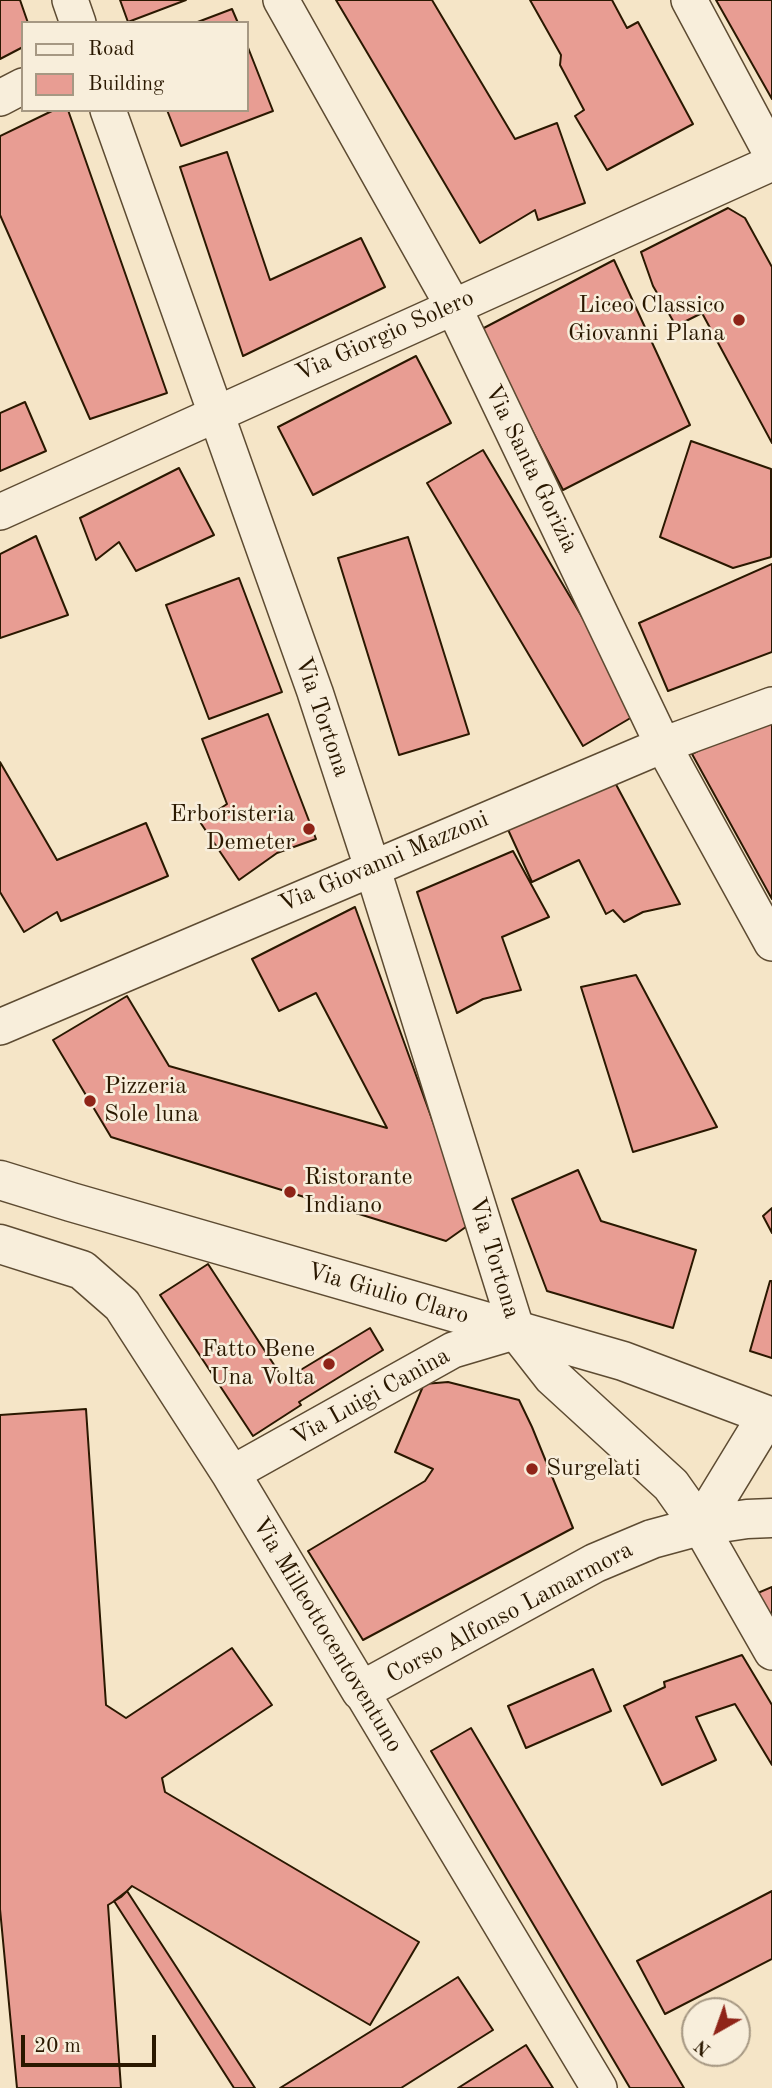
<!DOCTYPE html>
<style>
body{margin:0}
#map{position:relative;width:772px;height:2088px;overflow:hidden;background:#f5e5c7;font-family:"Old Standard TT",serif}
canvas{display:block}
.legend{position:absolute;left:21px;top:21px;width:228px;height:91px;box-sizing:border-box;background:#f8eedb;border:2px solid #a69883;margin:0;padding:9px 12px;list-style:none;font-size:21px;color:#2a1800}
.legend li{display:flex;align-items:center;gap:14px;height:35px}
.legend b{width:35px;border:2px solid #a69883}
.north{position:absolute;left:681px;top:1997px;width:70px;height:70px;box-sizing:border-box;background:#f8eedb;border:2px solid #a69883;border-radius:50%;rotate:220deg;font-size:19px;font-weight:700;line-height:28px;text-align:center;color:#2a1800}
.north::after{content:'';display:block;margin:auto;width:24px;height:32px;background:#8f2418;clip-path:polygon(50% 0,100% 100%,50% 72%,0 100%)}
.scale{position:absolute;left:21px;top:2035px;width:135px;height:32px;box-sizing:border-box;border:4px solid #2a1800;border-top:0;padding-left:9px;font-size:21px;line-height:24px;white-space:nowrap;color:#2a1800;-webkit-text-stroke:5px #f8eedb;paint-order:stroke}
</style>
<div id="map">
<canvas width="772" height="2088"></canvas>
<ul class="legend">
<li><b style="height:9px;background:#f8eedb"></b>Road</li>
<li><b style="height:19px;background:#e89d93"></b>Building</li>
</ul>
<div class="north">N</div>
<div class="scale">20 m</div>
</div>
<script>
const context = document.querySelector('canvas').getContext('2d');
context.lineJoin = 'round';
function fill(path, color) {
  context.fillStyle = color;
  context.fill(path, 'evenodd');
}
function strokePath(path, color, width, dash) {
  context.strokeStyle = color;
  context.lineWidth = width;
  context.lineCap = dash ? 'butt' : 'round';
  context.setLineDash(dash || []);
  context.stroke(path);
}
function write(font, color, halo, rows, align = 'center') {
  context.font = font + ' "Old Standard TT",serif';
  context.lineWidth = 5;
  context.setLineDash([]);
  context.textBaseline = 'middle';
  context.strokeStyle = halo;
  context.fillStyle = color;
  for (const [text, x, y, turn = 0] of rows) {
    context.save();
    context.translate(x, y);
    context.rotate((+turn || 0) * Math.PI / 180);
    context.textAlign = isNaN(turn) ? turn : align;
    if (halo) context.strokeText(text, 0, 0);
    context.fillText(text, 0, 0);
    context.restore();
  }
}
const building = new Path2D(`
 M 0,0 L 20,0 L 28,23 L 23,23 L 23,47 L 0,59 Z
 M 120,0 L 186,0 L 128,22 Z
 M 336,0 L 432,0 L 515,139 L 557,123 L 585,203 L 538,220 L 535,210 L 480,243 Z
 M 530,0 L 612,0 L 627,28 L 638,22 L 693,124 L 607,170 L 575,116 L 584,110 L 560,65 L 561,55 Z
 M 716,0 L 772,0 L 772,99 Z
 M 232,9 L 238,23 L 195,23 Z
 M 247,45 L 273,111 L 181,146 L 167,110 L 247,110 Z
 M 54,110 L 68,110 L 167,393 L 90,419 L 0,215 L 0,136 Z
 M 227,152 L 270,280 L 361,238 L 385,287 L 243,356 L 180,167 Z
 M 728,208 L 745,218 L 772,267 L 772,443 L 702,313 L 676,326 L 653,286 L 641,252 Z
 M 614,260 L 690,425 L 563,490 L 480,330 Z
 M 416,356 L 451,423 L 313,495 L 278,427 Z
 M 25,402 L 46,451 L 0,471 L 0,413 Z
 M 691,441 L 771,469 L 771,557 L 733,568 L 660,537 Z
 M 483,450 L 639,713 L 583,746 L 427,483 Z
 M 179,468 L 214,535 L 136,571 L 119,542 L 96,560 L 80,518 Z
 M 36,536 L 68,615 L 0,638 L 0,554 Z
 M 408,537 L 469,734 L 399,755 L 338,558 Z
 M 772,564 L 772,652 L 668,691 L 639,623 Z
 M 239,578 L 282,692 L 209,719 L 166,605 Z
 M 772,712 L 772,899 L 692,754 Z
 M 268,714 L 316,839 L 277,853 L 239,880 L 200,822 L 227,804 L 202,739 Z
 M 0,762 L 57,860 L 146,823 L 168,876 L 61,921 L 57,912 L 24,932 L 0,892 Z
 M 612,777 L 680,904 L 643,912 L 624,922 L 613,910 L 606,914 L 579,860 L 532,882 L 505,823 Z
 M 513,851 L 549,917 L 502,937 L 521,990 L 483,999 L 457,1013 L 417,892 Z
 M 355,907 L 470,1224 L 446,1241 L 111,1137 L 53,1040 L 127,996 L 169,1066 L 387,1128 L 316,993 L 279,1011 L 252,959 Z
 M 636,975 L 717,1127 L 633,1152 L 581,987 Z
 M 578,1170 L 601,1221 L 696,1250 L 673,1328 L 547,1291 L 512,1199 Z
 M 772,1208 L 772,1233 L 763,1216 Z
 M 208,1264 L 284,1380 L 370,1328 L 383,1350 L 299,1402 L 301,1405 L 253,1436 L 160,1295 Z
 M 770,1281 L 772,1281 L 772,1358 L 750,1351 Z
 M 448,1382 L 519,1400 L 532,1427 L 573,1528 L 363,1640 L 308,1551 L 425,1481 L 433,1469 L 395,1452 L 424,1384 Z
 M 86,1409 L 106,1705 L 126,1718 L 232,1648 L 272,1705 L 162,1778 L 165,1792 L 419,1942 L 370,2025 L 132,1886 L 121,1897 L 108,1905 L 121,2088 L 17,2088 L 0,1909 L 0,1415 Z
 M 772,1587 L 772,1641 L 746,1598 Z
 M 742,1655 L 772,1705 L 772,1765 L 735,1704 L 696,1717 L 716,1760 L 662,1785 L 624,1706 L 665,1687 L 664,1682 Z
 M 593,1669 L 611,1711 L 526,1748 L 508,1706 Z
 M 471,1728 L 684,2088 L 630,2088 L 431,1751 Z
 M 127,1891 L 255,2088 L 234,2088 L 114,1901 Z
 M 772,1891 L 772,1959 L 665,2014 L 637,1961 Z
 M 458,1977 L 493,2030 L 401,2088 L 280,2088 Z
 M 526,2045 L 553,2088 L 458,2088 Z`);
fill(building, '#e89d93');
strokePath(building, '#2a1800', 2);
const minor = new Path2D(`
 M 70,0 L 78,23
 M 281,0 L 453,306 L 663,745 L 772,943
 M 689,0 L 772,155
 M 0,98 L 23,86
 M 108,110 L 315,692 L 372,867 L 517,1331 L 453,1350 L 231,1474
 M 0,512 L 772,163
 M 0,1027 L 663,745 L 772,705
 M 700,1526 L 772,1652
 M 361,1691 L 599,2088`);
const tertiary = new Path2D(`
 M 0,1180 L 71,1202 L 623,1361 L 772,1417
 M 0,1244 L 82,1270 L 122,1305 L 231,1474 L 361,1691 L 595,1563 L 652,1539 L 700,1526 L 747,1519 L 772,1518
 M 517,1331 L 553,1377 L 671,1485 L 700,1526 L 767,1416`);
strokePath(minor, '#5d4b32', 38);
strokePath(tertiary, '#5d4b32', 41);
strokePath(minor, '#f8eedb', 35);
strokePath(tertiary, '#f8eedb', 38);
for (const [x, y, r, color] of [
 [739,320,7,"#8f2418"],
 [309,829,7,"#8f2418"],
 [90,1101,7,"#8f2418"],
 [290,1192,7,"#8f2418"],
 [329,1364,7,"#8f2418"],
 [532,1469,7,"#8f2418"]
]) {
  const dot = new Path2D();
  dot.arc(x, y, r, 0, 2 * Math.PI);
  context.fillStyle = color;
  context.fill(dot);
  strokePath(dot, '#f8eedb', 2.5);
}
write('24px', '#2a1800', '#f8eedb', [
 ["Liceo Classico",725,306],
 ["Giovanni Plana",725,334],
 ["Erboristeria",295,815],
 ["Demeter",295,843],
 ["Pizzeria",104,1087,"left"],
 ["Sole luna",104,1115,"left"],
 ["Ristorante",304,1178,"left"],
 ["Indiano",304,1206,"left"],
 ["Fatto Bene",315,1350],
 ["Una Volta",315,1378],
 ["Surgelati",546,1469,"left"]
], 'right');
write('24px', '#2a1800', '#f8eedb', [
 ["Via Giorgio Solero",385,336,-24],
 ["Via Santa Gorizia",531,469,64],
 ["Via Tortona",322,717,71],
 ["Via Giovanni Mazzoni",384,862,-23],
 ["Via Tortona",494,1258,73],
 ["Via Giulio Claro",388,1294,16],
 ["Via Luigi Canina",371,1397,-29],
 ["Corso Alfonso Lamarmora",510,1613,-28],
 ["Via Milleottocentoventuno",327,1635,59]
]);
</script>
